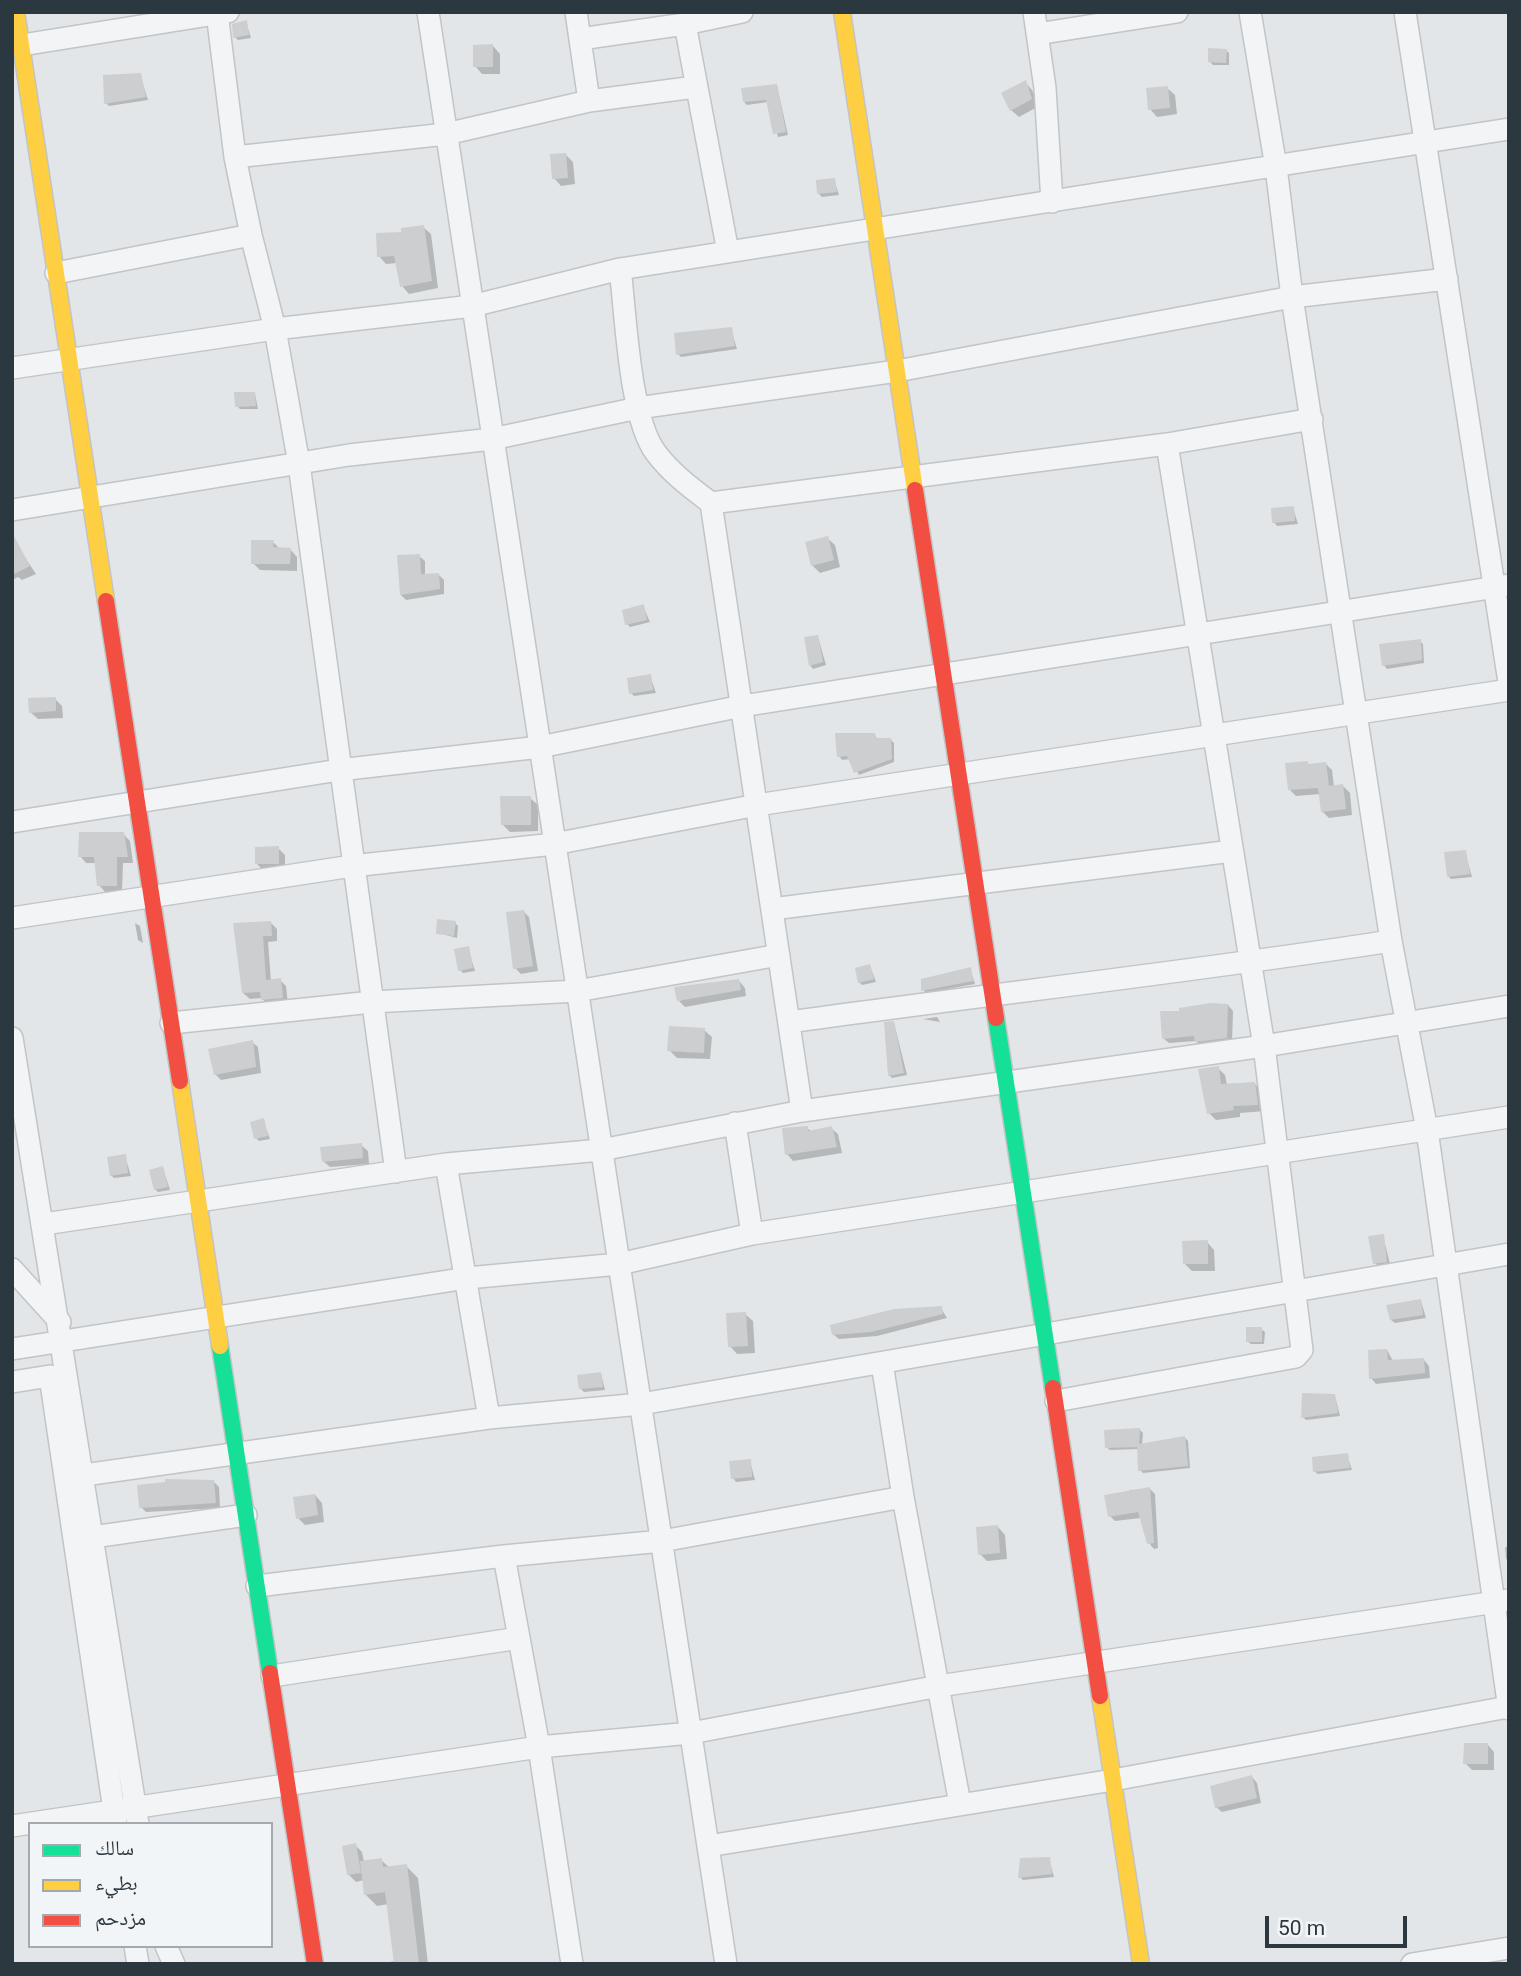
<!DOCTYPE html>
<meta charset="utf-8">
<style>
body{margin:0}
#map{position:relative;width:1521px;height:1976px;overflow:hidden;background:#e3e6e8;font-family:Roboto,"Noto Naskh Arabic",sans-serif}
canvas{display:block}
.frame{position:absolute;inset:0;border:14px solid #2c3840;pointer-events:none}
.legend{position:absolute;left:28px;top:1822px;width:245px;height:126px;box-sizing:border-box;background:#f2f5f7;border:2px solid #a3a9ae;margin:0;padding:9px 12px;list-style:none;font-size:21px;color:#2c3840}
.legend li{display:flex;align-items:center;gap:14px;height:35px}
.legend b{width:35px;border:2px solid #a3a9ae}
.scale{position:absolute;left:1265px;top:1916px;width:142px;height:32px;box-sizing:border-box;border:4px solid #2c3840;border-top:0;padding-left:9px;font-size:21px;line-height:24px;white-space:nowrap;color:#2c3840;-webkit-text-stroke:5px #f2f5f7;paint-order:stroke}
</style>
<div id="map">
<canvas width="1521" height="1976"></canvas>
<div class="frame"></div>
<ul class="legend">
<li><b style="height:9px;background:#16e098"></b>سالك</li>
<li><b style="height:9px;background:#ffcf43"></b>بطيء</li>
<li><b style="height:9px;background:#f24e42"></b>مزدحم</li>
</ul>
<div class="scale">50 m</div>
</div>
<script>
const context = document.querySelector('canvas').getContext('2d');
context.lineJoin = 'round';
function fill(path, color) {
  context.fillStyle = color;
  context.fill(path, 'evenodd');
}
function strokePath(path, color, width, dash) {
  context.strokeStyle = color;
  context.lineWidth = width;
  context.lineCap = dash ? 'butt' : 'round';
  context.setLineDash(dash || []);
  context.stroke(path);
}
fill(new Path2D(`
 M 246,22 L 251,38 L 238,40 L 235,37 Z
 M 493,46 L 500,54 L 500,74 L 482,74 L 475,66 Z
 M 1226,50 L 1229,53 L 1229,65 L 1213,65 L 1209,61 Z
 M 140,75 L 148,100 L 109,106 L 106,103 Z
 M 1025,82 L 1032,90 L 1039,106 L 1019,117 L 1011,110 Z
 M 777,86 L 788,135 L 778,137 L 768,102 L 747,105 L 744,102 Z
 M 1167,88 L 1175,95 L 1177,114 L 1157,117 L 1150,109 Z
 M 566,155 L 573,162 L 575,184 L 561,186 L 554,178 Z
 M 834,180 L 839,195 L 822,197 L 819,194 Z
 M 423,227 L 431,234 L 438,288 L 409,294 L 402,286 L 397,263 L 386,264 L 379,256 L 403,234 Z
 M 731,329 L 737,349 L 681,357 L 678,354 Z
 M 255,394 L 258,409 L 240,409 L 237,406 Z
 M 1293,508 L 1298,524 L 1277,526 L 1274,522 Z
 M 827,538 L 835,545 L 840,567 L 820,573 L 812,565 Z
 M 273,542 L 280,549 L 290,549 L 297,557 L 297,571 L 260,570 L 253,563 Z
 M 18,547 L 36,574 L 22,580 L 18,577 L 12,580 L 12,550 Z
 M 419,556 L 425,561 L 425,575 L 439,575 L 444,580 L 444,594 L 406,600 L 401,595 Z
 M 643,606 L 650,622 L 630,627 L 627,624 Z
 M 818,637 L 826,665 L 813,669 L 810,665 Z
 M 1420,641 L 1423,644 L 1424,663 L 1387,669 L 1384,665 Z
 M 650,676 L 656,693 L 634,696 L 631,693 Z
 M 55,699 L 62,706 L 63,718 L 38,719 L 30,712 Z
 M 874,734 L 878,740 L 891,740 L 894,743 L 894,762 L 859,775 L 850,759 L 842,760 L 839,756 Z
 M 1325,763 L 1332,770 L 1334,787 L 1343,786 L 1350,793 L 1352,815 L 1329,818 L 1322,811 L 1321,794 L 1296,796 L 1289,789 Z
 M 530,798 L 538,805 L 538,831 L 510,832 L 502,824 Z
 M 123,834 L 130,841 L 133,863 L 123,863 L 122,892 L 105,892 L 99,885 L 97,863 L 86,863 L 80,856 Z
 M 278,848 L 285,855 L 285,871 L 264,871 L 257,864 Z
 M 1465,852 L 1472,877 L 1451,879 L 1448,876 Z
 M 523,911 L 529,917 L 538,971 L 521,974 L 515,968 Z
 M 270,922 L 277,929 L 277,941 L 268,942 L 271,981 L 280,980 L 286,986 L 288,1004 L 268,1006 L 262,998 L 250,999 L 243,993 L 235,925 Z
 M 135,923 L 140,926 L 143,943 L 138,940 Z
 M 455,923 L 458,926 L 457,938 L 438,933 Z
 M 468,948 L 475,971 L 463,973 L 460,970 Z
 M 870,966 L 876,982 L 862,985 L 859,982 Z
 M 970,969 L 975,984 L 926,993 L 923,990 Z
 M 739,981 L 745,988 L 746,996 L 685,1007 L 679,1001 Z
 M 1228,1005 L 1233,1011 L 1232,1043 L 1202,1047 L 1196,1041 L 1169,1043 L 1163,1038 L 1181,1012 Z
 M 937,1017 L 940,1022 L 923,1019 Z
 M 894,1023 L 907,1075 L 892,1078 L 889,1075 Z
 M 704,1030 L 712,1037 L 710,1059 L 677,1058 L 669,1050 Z
 M 252,1042 L 258,1047 L 261,1073 L 221,1080 L 215,1074 Z
 M 1218,1068 L 1225,1075 L 1227,1085 L 1255,1084 L 1262,1091 L 1265,1111 L 1240,1113 L 1240,1117 L 1216,1120 L 1209,1113 Z
 M 263,1120 L 270,1139 L 259,1141 L 256,1138 Z
 M 807,1128 L 812,1132 L 831,1128 L 838,1134 L 842,1153 L 793,1161 L 787,1154 Z
 M 361,1145 L 368,1151 L 369,1164 L 330,1167 L 323,1161 Z
 M 125,1156 L 131,1176 L 114,1178 L 111,1175 Z
 M 163,1168 L 170,1190 L 158,1192 L 155,1189 Z
 M 1383,1236 L 1390,1264 L 1378,1266 L 1375,1263 Z
 M 1207,1242 L 1214,1250 L 1215,1271 L 1192,1271 L 1185,1264 Z
 M 1421,1301 L 1426,1318 L 1395,1323 L 1391,1320 Z
 M 941,1308 L 947,1318 L 877,1336 L 839,1339 L 833,1334 Z
 M 745,1314 L 753,1321 L 755,1353 L 737,1354 L 730,1346 Z
 M 1261,1329 L 1265,1332 L 1264,1344 L 1251,1344 L 1247,1341 Z
 M 1387,1350 L 1393,1361 L 1424,1360 L 1429,1366 L 1430,1378 L 1376,1384 L 1371,1378 Z
 M 601,1374 L 605,1390 L 584,1392 L 581,1389 Z
 M 1335,1396 L 1340,1416 L 1306,1420 L 1303,1417 Z
 M 1140,1430 L 1143,1433 L 1142,1446 L 1185,1438 L 1188,1441 L 1190,1468 L 1143,1473 L 1140,1470 L 1139,1449 L 1110,1450 L 1106,1447 Z
 M 1347,1455 L 1352,1470 L 1318,1474 L 1314,1471 Z
 M 750,1461 L 755,1480 L 736,1482 L 733,1478 Z
 M 214,1482 L 219,1487 L 220,1508 L 146,1512 L 141,1507 Z
 M 1150,1489 L 1155,1494 L 1158,1548 L 1154,1549 L 1149,1543 L 1141,1518 L 1115,1521 L 1110,1516 L 1130,1490 Z
 M 315,1495 L 322,1503 L 324,1522 L 305,1525 L 298,1518 Z
 M 998,1527 L 1005,1535 L 1007,1559 L 987,1561 L 980,1554 Z
 M 1505,1547 L 1509,1547 L 1509,1561 L 1506,1559 Z
 M 1487,1744 L 1494,1752 L 1494,1770 L 1472,1770 L 1465,1763 Z
 M 1252,1777 L 1257,1783 L 1261,1803 L 1222,1812 L 1216,1807 Z
 M 355,1845 L 362,1852 L 364,1862 L 381,1860 L 390,1868 L 406,1866 L 418,1878 L 428,1964 L 378,1964 L 395,1961 L 389,1904 L 377,1906 L 365,1894 L 364,1880 L 356,1882 L 348,1874 Z
 M 1049,1859 L 1054,1877 L 1023,1880 L 1020,1877 Z`), '#0003');
fill(new Path2D(`
 M 247,20 L 249,35 L 233,38 L 232,24 Z
 M 493,44 L 493,67 L 473,67 L 473,45 Z
 M 1208,48 L 1227,49 L 1226,63 L 1208,62 Z
 M 141,73 L 146,97 L 104,104 L 103,75 Z
 M 1026,80 L 1032,99 L 1010,111 L 1001,93 Z
 M 777,84 L 786,132 L 773,134 L 766,100 L 743,102 L 741,88 Z
 M 1168,86 L 1170,108 L 1148,110 L 1146,88 Z
 M 566,153 L 568,178 L 552,179 L 550,154 Z
 M 835,178 L 837,192 L 817,194 L 816,180 Z
 M 424,225 L 432,281 L 400,287 L 394,256 L 377,257 L 376,233 L 401,232 L 401,228 Z
 M 732,327 L 735,346 L 676,355 L 674,333 Z
 M 234,392 L 255,392 L 256,406 L 235,407 Z
 M 1294,506 L 1295,521 L 1272,523 L 1271,508 Z
 M 12,532 L 30,566 L 12,575 Z
 M 828,536 L 834,560 L 811,566 L 805,542 Z
 M 251,540 L 274,540 L 273,547 L 291,548 L 290,564 L 251,564 Z
 M 420,554 L 421,574 L 439,573 L 440,589 L 400,595 L 397,555 Z
 M 644,604 L 647,620 L 625,625 L 622,610 Z
 M 818,635 L 823,662 L 809,666 L 804,637 Z
 M 1421,639 L 1422,660 L 1382,666 L 1379,644 Z
 M 651,674 L 653,690 L 629,694 L 627,678 Z
 M 56,697 L 56,711 L 29,713 L 28,698 Z
 M 835,733 L 875,733 L 876,738 L 891,738 L 892,759 L 854,773 L 847,756 L 837,757 Z
 M 1308,761 L 1308,764 L 1326,762 L 1329,786 L 1343,784 L 1346,809 L 1321,812 L 1318,788 L 1288,790 L 1285,763 Z
 M 500,796 L 531,796 L 531,825 L 501,825 Z
 M 79,832 L 124,832 L 128,857 L 117,857 L 117,886 L 97,886 L 94,857 L 78,857 Z
 M 279,846 L 279,864 L 255,864 L 255,847 Z
 M 1466,850 L 1470,874 L 1447,877 L 1444,852 Z
 M 524,910 L 533,966 L 513,969 L 506,912 Z
 M 437,919 L 456,921 L 454,936 L 436,934 Z
 M 271,921 L 272,936 L 263,936 L 266,980 L 281,978 L 283,998 L 261,1000 L 260,992 L 242,993 L 233,923 Z
 M 469,946 L 473,968 L 458,971 L 454,949 Z
 M 870,964 L 874,979 L 858,983 L 855,968 Z
 M 971,967 L 973,981 L 921,991 L 921,979 Z
 M 739,979 L 741,990 L 677,1001 L 674,987 Z
 M 1211,1003 L 1228,1004 L 1227,1038 L 1195,1042 L 1194,1036 L 1162,1039 L 1160,1011 L 1179,1011 L 1179,1008 Z
 M 894,1021 L 904,1073 L 888,1076 L 884,1022 Z
 M 669,1026 L 705,1028 L 704,1053 L 667,1051 Z
 M 253,1040 L 256,1067 L 214,1075 L 208,1049 Z
 M 1219,1066 L 1221,1084 L 1255,1082 L 1258,1105 L 1233,1106 L 1234,1110 L 1207,1114 L 1198,1069 Z
 M 264,1118 L 268,1136 L 254,1139 L 250,1122 Z
 M 808,1126 L 808,1131 L 832,1126 L 837,1147 L 785,1155 L 782,1128 Z
 M 362,1143 L 363,1158 L 322,1162 L 320,1147 Z
 M 126,1154 L 128,1173 L 110,1176 L 107,1157 Z
 M 163,1166 L 168,1187 L 154,1190 L 149,1170 Z
 M 1384,1234 L 1387,1262 L 1373,1264 L 1368,1236 Z
 M 1208,1240 L 1208,1264 L 1183,1264 L 1182,1241 Z
 M 1421,1299 L 1423,1315 L 1390,1320 L 1386,1305 Z
 M 942,1306 L 943,1314 L 871,1332 L 832,1335 L 830,1325 L 894,1309 Z
 M 746,1312 L 748,1346 L 728,1347 L 726,1313 Z
 M 1246,1327 L 1262,1327 L 1262,1342 L 1246,1342 Z
 M 1387,1349 L 1388,1360 L 1424,1358 L 1425,1373 L 1369,1379 L 1368,1350 Z
 M 601,1372 L 603,1387 L 579,1389 L 577,1375 Z
 M 1302,1393 L 1335,1394 L 1338,1413 L 1301,1418 Z
 M 1140,1428 L 1139,1444 L 1185,1436 L 1188,1466 L 1138,1471 L 1137,1447 L 1105,1448 L 1104,1430 Z
 M 1348,1453 L 1350,1468 L 1313,1472 L 1312,1457 Z
 M 751,1459 L 752,1477 L 731,1479 L 729,1461 Z
 M 165,1479 L 214,1480 L 216,1503 L 139,1508 L 137,1485 L 165,1482 Z
 M 1150,1487 L 1154,1543 L 1147,1544 L 1138,1512 L 1108,1517 L 1104,1495 Z
 M 315,1494 L 318,1515 L 296,1519 L 293,1497 Z
 M 998,1525 L 1000,1553 L 978,1555 L 976,1527 Z
 M 1464,1743 L 1488,1743 L 1488,1764 L 1463,1764 Z
 M 1252,1775 L 1257,1798 L 1215,1808 L 1210,1786 Z
 M 356,1843 L 361,1873 L 347,1875 L 342,1846 Z
 M 1050,1857 L 1052,1874 L 1018,1878 L 1020,1858 Z
 M 382,1858 L 383,1867 L 407,1864 L 419,1964 L 394,1964 L 385,1892 L 364,1895 L 360,1861 Z`), '#ccced0');
const street = new Path2D(`
 M 428,12 L 726,1964
 M 576,12 L 589,101
 M 1034,12 L 1045,88 L 1052,202
 M 1250,12 L 1276,167 L 1292,297 L 1391,941 L 1427,1130 L 1509,1709
 M 1405,12 L 1509,682
 M 217,13 L 235,157 L 251,235 L 275,329 L 299,464 L 396,1172
 M 685,24 L 728,252
 M 1037,34 L 1177,12
 M 580,39 L 685,24 L 742,12
 M 22,45 L 228,12
 M 235,157 L 446,134 L 589,101 L 695,87
 M 620,269 C 626,315 629,417 656,453 C 671,473 691,488 711,503 L 1167,444 L 1312,419
 M 56,273 L 251,235
 M 12,368 L 275,329 L 472,306 L 620,269 L 1509,129
 M 711,503 L 802,1111
 M 12,510 L 349,455 L 492,439 L 638,408 L 897,371 L 1292,297 L 1447,279
 M 12,822 L 339,770 L 540,747 L 742,706 L 1509,585
 M 772,909 L 1232,851
 M 12,918 L 352,866 L 554,844 L 757,805 L 1509,690
 M 789,1022 C 990,994 1191,972 1391,941
 M 171,1023 L 372,1002 L 577,991 L 779,955
 M 12,1038 L 138,1824
 M 735,1123 L 752,1234
 M 446,1164 L 489,1418
 M 44,1224 L 446,1164 L 601,1150 L 802,1111 L 1264,1046 L 1509,1006
 M 12,1269 L 60,1322
 M 12,1349 L 467,1278 L 619,1264 L 752,1234 L 1509,1117
 M 882,1363 L 903,1497 L 960,1804
 M 12,1382 L 50,1376 L 116,1824
 M 1056,1401 L 1296,1357 L 1302,1350 L 1264,1046 L 1167,444
 M 84,1475 L 489,1418 L 641,1404 L 1509,1254
 M 93,1537 L 246,1515
 M 504,1556 L 519,1638
 M 257,1586 L 504,1556 L 662,1541 L 903,1497
 M 272,1676 L 519,1638 L 539,1747 L 572,1964
 M 12,1826 L 539,1747 L 691,1733 L 939,1686 L 1509,1600
 M 708,1846 L 1113,1780 L 1508,1707
 M 135,1946 L 138,1964
 M 166,1946 L 174,1964
 M 1412,1964 L 1509,1948`);
const fast = new Path2D(`
 M 996,1018 L 1053,1388
 M 220,1346 L 270,1673`);
const slow = new Path2D(`
 M 16,12 L 106,601
 M 842,12 L 915,490
 M 180,1081 L 220,1346
 M 1100,1696 L 1141,1964`);
const jam = new Path2D(`
 M 915,490 L 996,1018
 M 106,601 L 180,1081
 M 1053,1388 L 1100,1696
 M 270,1673 L 315,1964`);
strokePath(street, '#c2c4c6', 24);
strokePath(fast, '#c2c4c6', 19);
strokePath(slow, '#c2c4c6', 19);
strokePath(jam, '#c2c4c6', 19);
strokePath(street, '#f3f4f5', 21);
strokePath(fast, '#16e098', 16);
strokePath(slow, '#ffcf43', 16);
strokePath(jam, '#f24e42', 16);
</script>
